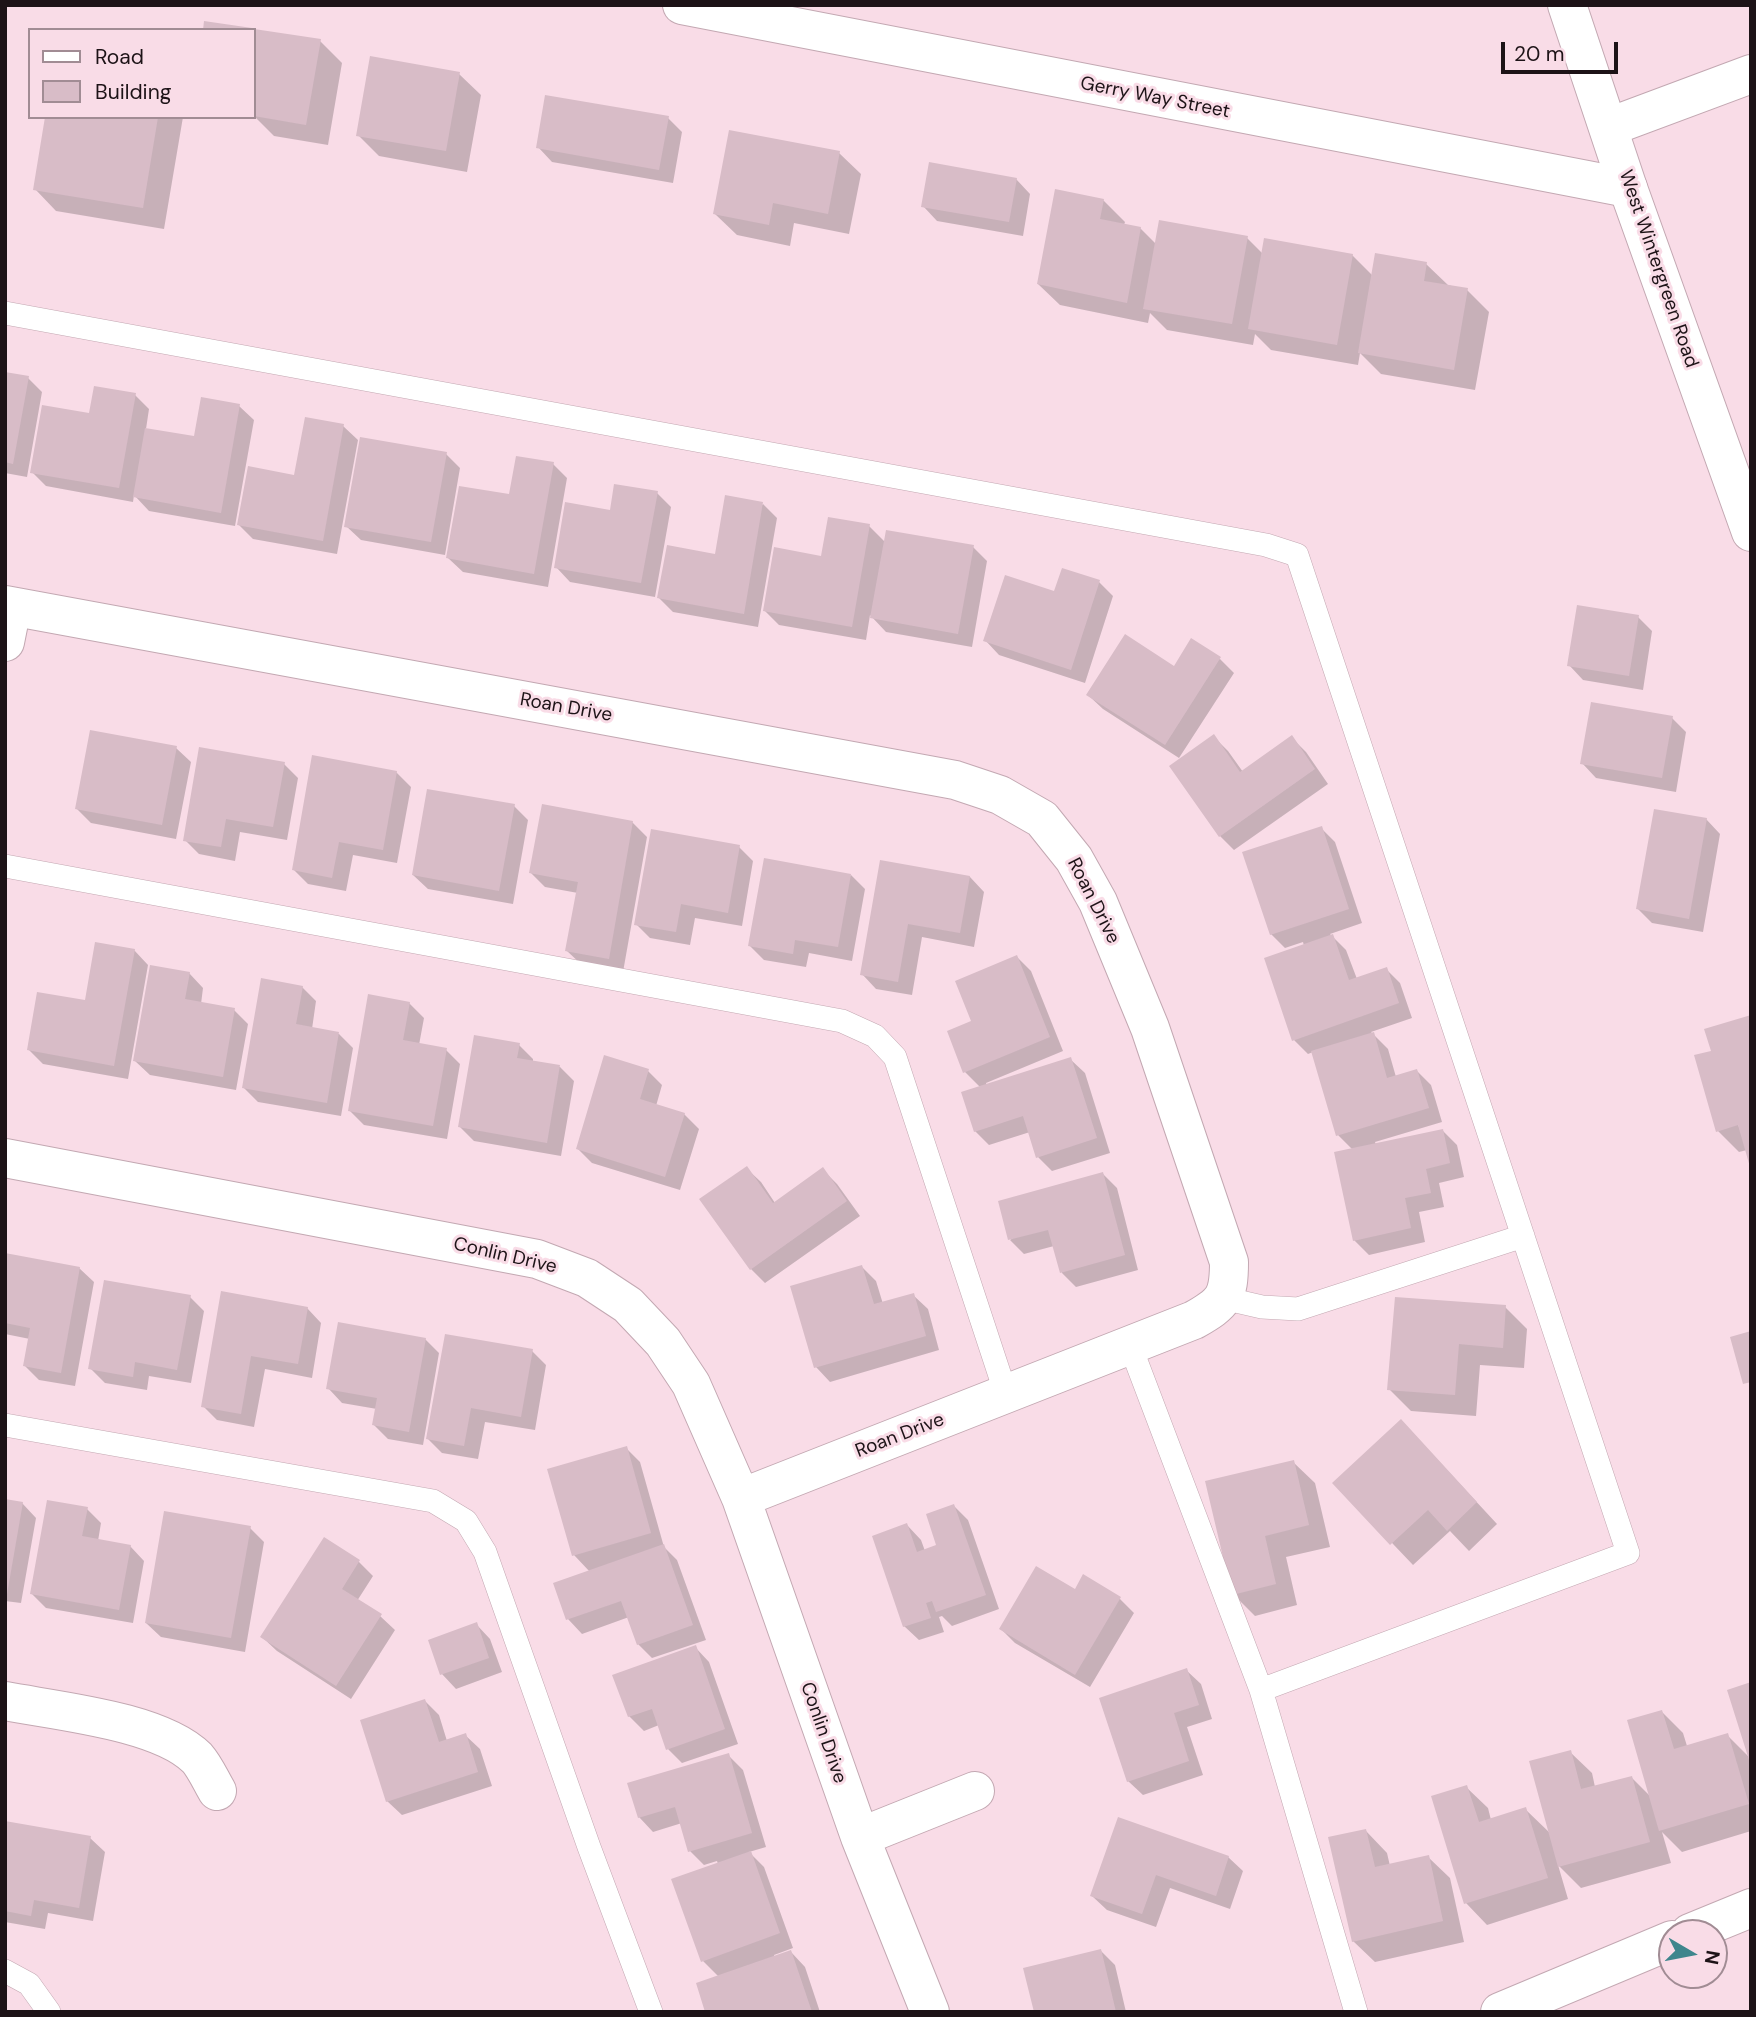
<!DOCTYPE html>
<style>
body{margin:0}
#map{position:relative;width:1756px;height:2017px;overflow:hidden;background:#f9dce7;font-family:"DM Sans",sans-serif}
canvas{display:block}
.frame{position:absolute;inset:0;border:7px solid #1d1317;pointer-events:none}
.legend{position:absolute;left:28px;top:28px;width:228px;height:91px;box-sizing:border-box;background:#f9dce7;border:2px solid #a18c94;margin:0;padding:9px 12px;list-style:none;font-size:21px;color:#1d1317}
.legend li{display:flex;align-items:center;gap:14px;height:35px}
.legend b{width:35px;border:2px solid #a18c94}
.north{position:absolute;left:1658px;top:1919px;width:70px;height:70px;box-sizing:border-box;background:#f9dce7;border:2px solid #a18c94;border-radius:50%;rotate:100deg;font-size:19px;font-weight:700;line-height:28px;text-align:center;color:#1d1317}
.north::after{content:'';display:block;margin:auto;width:24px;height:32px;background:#3f868d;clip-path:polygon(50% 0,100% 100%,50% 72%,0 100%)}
.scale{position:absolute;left:1501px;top:42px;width:117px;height:32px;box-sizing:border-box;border:4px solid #1d1317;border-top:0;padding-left:9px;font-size:21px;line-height:24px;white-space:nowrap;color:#1d1317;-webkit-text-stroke:5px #f9dce7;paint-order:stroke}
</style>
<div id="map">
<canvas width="1756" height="2017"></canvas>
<div class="frame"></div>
<ul class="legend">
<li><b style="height:9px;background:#fff"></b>Road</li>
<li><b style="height:19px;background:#d8bcc7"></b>Building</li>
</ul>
<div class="north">N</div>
<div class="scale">20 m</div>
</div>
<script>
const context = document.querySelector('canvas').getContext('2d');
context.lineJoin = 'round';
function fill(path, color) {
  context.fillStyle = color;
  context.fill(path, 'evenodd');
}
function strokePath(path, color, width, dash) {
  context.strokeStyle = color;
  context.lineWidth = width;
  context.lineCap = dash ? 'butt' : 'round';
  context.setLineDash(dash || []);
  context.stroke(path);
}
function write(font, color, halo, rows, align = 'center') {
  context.font = font + ' "DM Sans",sans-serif';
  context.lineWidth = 6;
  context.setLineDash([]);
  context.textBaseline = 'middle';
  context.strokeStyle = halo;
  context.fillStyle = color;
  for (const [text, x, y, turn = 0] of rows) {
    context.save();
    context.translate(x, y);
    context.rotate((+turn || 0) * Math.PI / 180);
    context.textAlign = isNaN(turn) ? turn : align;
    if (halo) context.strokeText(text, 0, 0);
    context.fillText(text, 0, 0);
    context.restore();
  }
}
fill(new Path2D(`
 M 254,30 L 320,41 L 342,63 L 328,145 L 274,136 L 254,116 Z
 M 459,74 L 481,95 L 467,172 L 379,156 L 358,135 Z
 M 47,117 L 183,117 L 164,229 L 56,211 L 35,189 Z
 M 668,118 L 682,132 L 673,183 L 552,162 L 538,147 Z
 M 839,153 L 861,174 L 849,234 L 794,223 L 790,246 L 737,235 L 715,214 Z
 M 1016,179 L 1030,194 L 1023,236 L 937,221 L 923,206 Z
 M 1103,200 L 1125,222 L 1124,225 L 1140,228 L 1156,244 L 1247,238 L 1263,254 L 1352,255 L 1373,276 L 1426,264 L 1448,285 L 1467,290 L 1489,312 L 1475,390 L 1381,374 L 1360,353 L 1358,365 L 1271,350 L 1255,334 L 1253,345 L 1167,330 L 1150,313 L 1148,323 L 1060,305 L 1038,284 Z
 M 5,374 L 28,378 L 42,392 L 27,477 L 5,473 Z
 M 135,395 L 149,409 L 146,429 L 195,438 L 239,406 L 254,420 L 235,526 L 149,511 L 134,495 L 133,502 L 46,486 L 32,472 L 90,415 Z
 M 343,426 L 358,440 L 337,554 L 253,539 L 239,525 L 295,477 Z
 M 446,454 L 460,468 L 445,555 L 361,540 L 346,526 Z
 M 553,464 L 567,478 L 548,587 L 463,572 L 448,558 L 510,497 Z
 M 657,493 L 671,507 L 655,597 L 570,582 L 556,567 L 611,512 Z
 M 763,504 L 777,518 L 758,627 L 673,612 L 659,598 L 716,556 Z
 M 869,526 L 885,542 L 973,547 L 987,561 L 972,647 L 886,632 L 870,615 L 866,640 L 779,625 L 764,610 Z
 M 1099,582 L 1113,596 L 1085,683 L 999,655 L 985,640 L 1055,593 Z
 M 1638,617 L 1652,631 L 1643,690 L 1583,680 L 1569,665 Z
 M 1220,659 L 1234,673 L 1179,758 L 1103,709 L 1088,695 L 1175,668 Z
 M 1672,718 L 1686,732 L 1676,792 L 1596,778 L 1582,763 Z
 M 1214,737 L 1228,751 L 1243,772 L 1291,737 L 1306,752 L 1328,784 L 1234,850 L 1220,836 Z
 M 176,748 L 191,762 L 176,839 L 91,823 L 77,809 Z
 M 284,764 L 298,778 L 287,840 L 240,832 L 235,861 L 199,854 L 185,840 Z
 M 396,772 L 411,787 L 397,863 L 353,855 L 346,891 L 308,884 L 294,870 Z
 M 514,806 L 528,820 L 513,904 L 428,889 L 413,875 Z
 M 1706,819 L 1720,834 L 1703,932 L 1652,923 L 1638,909 Z
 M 632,822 L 647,837 L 623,972 L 582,965 L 567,951 L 578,893 L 545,887 L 531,873 Z
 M 1321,828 L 1335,842 L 1362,923 L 1330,934 L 1346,950 L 1357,979 L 1386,969 L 1400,983 L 1412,1018 L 1371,1032 L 1388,1049 L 1396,1077 L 1417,1071 L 1431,1085 L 1442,1122 L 1375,1142 L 1376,1145 L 1443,1131 L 1457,1145 L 1464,1177 L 1439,1183 L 1444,1207 L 1419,1212 L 1425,1242 L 1369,1255 L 1354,1240 L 1353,1150 L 1338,1135 L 1313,1052 L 1308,1054 L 1294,1040 L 1304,946 L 1303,942 L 1285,948 L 1271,934 Z
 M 739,847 L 753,861 L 742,926 L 695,918 L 690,945 L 650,938 L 636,924 Z
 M 881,862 L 970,877 L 984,892 L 974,947 L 922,937 L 912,995 L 876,989 L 862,974 Z
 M 851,875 L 865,889 L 852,961 L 809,953 L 806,967 L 764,960 L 750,946 Z
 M 134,950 L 148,965 L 128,1079 L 43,1064 L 28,1049 L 87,1002 Z
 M 1017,957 L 1031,971 L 1063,1051 L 986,1083 L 987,1086 L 1070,1059 L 1085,1073 L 1110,1153 L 1052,1171 L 1038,1157 L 1030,1132 L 989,1145 L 975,1131 L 981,1088 L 965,1072 L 973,1022 Z
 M 189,973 L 203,988 L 201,1004 L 234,1010 L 248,1024 L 236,1090 L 150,1075 L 135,1061 Z
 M 302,987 L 316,1001 L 312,1029 L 339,1034 L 353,1048 L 341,1116 L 258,1102 L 243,1087 Z
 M 409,1003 L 424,1018 L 419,1045 L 446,1050 L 460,1064 L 447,1139 L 364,1125 L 350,1111 Z
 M 519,1045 L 533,1059 L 533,1062 L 560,1067 L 574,1081 L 561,1156 L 474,1141 L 460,1127 Z
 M 1713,1052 L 1747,1150 L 1739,1152 L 1718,1131 Z
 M 648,1071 L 662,1085 L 656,1106 L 684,1114 L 699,1129 L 680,1190 L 592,1163 L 578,1149 Z
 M 746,1168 L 761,1182 L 775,1203 L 822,1169 L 837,1184 L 860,1216 L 765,1283 L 751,1269 L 702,1200 Z
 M 1103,1174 L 1117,1188 L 1138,1270 L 1076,1287 L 1062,1273 L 1054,1246 L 1024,1254 L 1010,1240 Z
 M 5,1255 L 79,1268 L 94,1282 L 75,1386 L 39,1380 L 25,1366 L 30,1339 L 5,1334 Z
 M 862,1267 L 876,1281 L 883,1304 L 913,1295 L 928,1309 L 939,1350 L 830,1382 L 816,1367 Z
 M 223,1294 L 307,1308 L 321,1323 L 312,1378 L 265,1369 L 254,1427 L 217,1420 L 203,1406 Z
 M 190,1297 L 204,1311 L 191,1383 L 149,1376 L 147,1390 L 105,1383 L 90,1368 Z
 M 1505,1307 L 1527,1329 L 1524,1368 L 1480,1365 L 1476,1416 L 1411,1411 L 1389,1389 Z
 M 425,1339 L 439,1353 L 423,1445 L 388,1439 L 374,1425 L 377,1409 L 342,1403 L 328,1388 Z
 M 532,1351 L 546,1365 L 535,1430 L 485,1422 L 478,1459 L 442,1453 L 428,1439 Z
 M 1422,1443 L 1497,1524 L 1469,1551 L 1450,1531 L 1413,1565 L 1335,1483 Z
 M 626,1448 L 640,1462 L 664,1547 L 677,1560 L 706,1640 L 652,1658 L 638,1644 L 629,1617 L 582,1634 L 568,1619 L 555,1584 L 590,1572 L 574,1555 Z
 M 1293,1462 L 1315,1483 L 1330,1547 L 1286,1557 L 1297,1605 L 1255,1616 L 1233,1594 Z
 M 5,1501 L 22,1503 L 36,1518 L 21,1603 L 5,1601 Z
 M 954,1506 L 968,1520 L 999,1609 L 952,1626 L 942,1616 L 939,1617 L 944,1632 L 919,1640 L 904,1626 L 907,1525 L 921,1540 L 925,1551 L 938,1546 Z
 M 87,1509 L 101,1523 L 98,1541 L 130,1546 L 144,1561 L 133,1623 L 46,1608 L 32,1594 Z
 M 250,1528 L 264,1542 L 245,1652 L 161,1637 L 146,1623 Z
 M 324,1540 L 359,1562 L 373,1576 L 357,1601 L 380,1616 L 395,1630 L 351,1699 L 277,1651 L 262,1637 Z
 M 1084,1577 L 1120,1599 L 1134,1613 L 1090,1687 L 1015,1643 L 1001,1629 L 1076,1591 Z
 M 476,1624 L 490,1639 L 502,1672 L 456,1689 L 442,1674 L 430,1641 Z
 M 695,1647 L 709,1662 L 738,1744 L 682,1763 L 668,1749 L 659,1725 L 644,1731 L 629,1716 Z
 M 1186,1670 L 1201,1684 L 1212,1719 L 1187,1727 L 1203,1775 L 1143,1795 L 1128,1781 Z
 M 1751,1684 L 1751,1831 L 1682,1852 L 1662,1832 L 1671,1863 L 1581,1888 L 1558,1865 L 1568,1899 L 1487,1925 L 1466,1903 L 1466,1787 L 1488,1808 L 1491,1820 L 1525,1809 L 1551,1834 L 1570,1752 L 1592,1773 L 1595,1787 L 1632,1778 L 1651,1797 L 1662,1712 L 1683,1733 L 1687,1746 L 1727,1735 L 1751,1759 Z
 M 425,1701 L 439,1715 L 447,1741 L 465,1735 L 480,1749 L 492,1786 L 402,1815 L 387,1801 Z
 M 728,1755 L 743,1770 L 766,1847 L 749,1852 L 764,1867 L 793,1948 L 774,1955 L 775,1958 L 791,1952 L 805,1967 L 820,2012 L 707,2012 L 719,1977 L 703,1961 L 674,1880 L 718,1864 L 717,1861 L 704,1865 L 690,1851 L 682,1823 L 653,1832 L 639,1817 Z
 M 1119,1819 L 1228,1857 L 1243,1871 L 1230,1909 L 1170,1888 L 1156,1927 L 1107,1910 L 1092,1896 Z
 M 5,1822 L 90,1838 L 105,1852 L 93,1921 L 48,1913 L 45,1929 L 5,1922 Z
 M 1366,1831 L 1387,1853 L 1390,1866 L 1428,1857 L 1450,1878 L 1464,1942 L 1375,1962 L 1353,1941 Z
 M 1101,1951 L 1115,1965 L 1126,2012 L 1035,2012 Z`), '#0003');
fill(new Path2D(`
 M 204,21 L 252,28 L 252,30 L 203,30 Z
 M 254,29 L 321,39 L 306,125 L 254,116 Z
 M 370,56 L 460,72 L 446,151 L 356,136 Z
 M 545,95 L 669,116 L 659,170 L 536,148 Z
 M 45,117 L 158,117 L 143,208 L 33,190 Z
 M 729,130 L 840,151 L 828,214 L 773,203 L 769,225 L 713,214 Z
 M 929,162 L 1017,178 L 1009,222 L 921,207 Z
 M 1055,189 L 1104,199 L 1100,219 L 1141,227 L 1127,303 L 1037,284 Z
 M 1159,220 L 1248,236 L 1232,324 L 1143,309 Z
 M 1264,238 L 1353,254 L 1337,345 L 1248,329 Z
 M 1375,253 L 1427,262 L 1424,281 L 1468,288 L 1454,370 L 1358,353 Z
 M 5,372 L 29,376 L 13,464 L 5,462 Z
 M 94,386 L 136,393 L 119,488 L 30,473 L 42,405 L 89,413 Z
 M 201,397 L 240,404 L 221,513 L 133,497 L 145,428 L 194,436 Z
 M 305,417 L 344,424 L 323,541 L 237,525 L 248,466 L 294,475 Z
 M 360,437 L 447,452 L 431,542 L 344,527 Z
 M 516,456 L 554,462 L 534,574 L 446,558 L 459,486 L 509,494 Z
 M 614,484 L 658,491 L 641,583 L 554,568 L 565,502 L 610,510 Z
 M 725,495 L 763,502 L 744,614 L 657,598 L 667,545 L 715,554 Z
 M 828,517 L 870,524 L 852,627 L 763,611 L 774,547 L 821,556 Z
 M 886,530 L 974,545 L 958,634 L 870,618 Z
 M 1062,568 L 1100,580 L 1071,670 L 983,641 L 1005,575 L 1054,591 Z
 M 1577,605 L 1639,615 L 1629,676 L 1567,666 Z
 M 1125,634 L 1174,666 L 1191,638 L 1221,657 L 1165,745 L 1086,695 Z
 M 1591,702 L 1673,716 L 1662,778 L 1580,764 Z
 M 90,730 L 177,746 L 162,825 L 75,809 Z
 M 1214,734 L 1240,772 L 1292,735 L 1315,769 L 1219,837 L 1169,766 Z
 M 199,747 L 285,762 L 273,827 L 226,819 L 221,847 L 183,841 Z
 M 312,755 L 397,771 L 383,850 L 339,842 L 332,878 L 292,870 Z
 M 427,789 L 515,804 L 499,891 L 412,875 Z
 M 542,804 L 633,821 L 609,959 L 565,951 L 578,882 L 529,873 Z
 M 1654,809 L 1707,818 L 1689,919 L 1636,909 Z
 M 1322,826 L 1349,909 L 1270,935 L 1242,852 Z
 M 651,829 L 740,845 L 728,913 L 681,904 L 676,932 L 634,925 Z
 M 764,858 L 851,874 L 838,947 L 795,940 L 793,954 L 748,946 Z
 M 880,860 L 970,876 L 960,933 L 908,924 L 898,982 L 860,975 Z
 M 1333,934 L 1349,980 L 1387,967 L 1399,1003 L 1292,1041 L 1264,958 Z
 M 95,942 L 135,949 L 114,1066 L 27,1050 L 37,992 L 85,1000 Z
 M 1017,955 L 1050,1037 L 963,1073 L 947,1031 L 971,1021 L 955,981 Z
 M 150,965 L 190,972 L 185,999 L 235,1008 L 223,1077 L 133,1061 Z
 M 261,978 L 303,986 L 296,1024 L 339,1032 L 327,1103 L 242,1088 Z
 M 368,994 L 410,1002 L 403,1040 L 447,1048 L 433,1126 L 348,1111 Z
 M 1751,1015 L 1751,1167 L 1750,1167 L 1738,1125 L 1716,1132 L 1694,1055 L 1711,1051 L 1704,1029 Z
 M 1374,1032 L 1387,1078 L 1417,1069 L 1429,1108 L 1336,1136 L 1311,1051 Z
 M 474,1035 L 520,1043 L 517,1058 L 560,1065 L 547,1143 L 458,1127 Z
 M 604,1055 L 649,1069 L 640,1099 L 685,1113 L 665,1177 L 576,1149 Z
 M 1071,1057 L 1097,1138 L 1036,1158 L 1023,1116 L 974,1132 L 961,1092 Z
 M 1443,1129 L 1450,1163 L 1426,1169 L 1431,1193 L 1405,1198 L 1411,1228 L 1353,1241 L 1334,1152 Z
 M 747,1166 L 773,1203 L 823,1167 L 847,1201 L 750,1270 L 699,1199 Z
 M 1103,1172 L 1125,1255 L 1060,1273 L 1048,1230 L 1008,1240 L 998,1201 Z
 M 5,1253 L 80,1267 L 61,1373 L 23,1366 L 30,1328 L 5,1323 Z
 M 862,1265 L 874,1304 L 914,1293 L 926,1336 L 814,1368 L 790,1286 Z
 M 104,1280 L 191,1295 L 177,1370 L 135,1362 L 133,1377 L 88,1369 Z
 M 221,1291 L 308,1307 L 298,1364 L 251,1356 L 241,1414 L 201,1407 Z
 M 1395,1297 L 1506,1305 L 1503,1348 L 1459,1344 L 1455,1395 L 1387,1390 Z
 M 338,1322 L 426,1338 L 409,1432 L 372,1425 L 377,1398 L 326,1389 Z
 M 1751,1331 L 1751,1382 L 1743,1384 L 1730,1337 Z
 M 445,1334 L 533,1349 L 521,1417 L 471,1408 L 464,1446 L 426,1439 Z
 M 1401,1419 L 1477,1502 L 1447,1531 L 1428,1510 L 1390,1545 L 1332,1483 Z
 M 627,1446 L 651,1533 L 572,1556 L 547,1469 Z
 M 1294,1460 L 1309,1525 L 1265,1536 L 1276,1584 L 1232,1595 L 1205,1481 Z
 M 5,1499 L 23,1502 L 7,1594 L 5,1594 Z
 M 47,1500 L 88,1507 L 82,1536 L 131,1545 L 119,1610 L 30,1594 Z
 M 954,1504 L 986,1595 L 936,1612 L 932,1601 L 926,1603 L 931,1618 L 903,1627 L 872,1536 L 907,1523 L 917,1552 L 936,1545 L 926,1514 Z
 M 164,1511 L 251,1526 L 231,1638 L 145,1623 Z
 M 324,1537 L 360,1560 L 342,1589 L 382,1614 L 336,1686 L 260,1637 Z
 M 664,1544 L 693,1625 L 637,1645 L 621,1601 L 566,1620 L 553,1583 Z
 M 1036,1566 L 1075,1589 L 1083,1574 L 1121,1597 L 1075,1675 L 999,1629 Z
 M 477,1622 L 489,1658 L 440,1675 L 428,1640 Z
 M 696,1645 L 725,1729 L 666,1750 L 652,1709 L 628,1717 L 612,1675 Z
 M 1187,1668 L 1199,1705 L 1174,1713 L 1189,1761 L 1127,1782 L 1099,1698 Z
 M 1751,1682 L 1751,1763 L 1750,1763 L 1727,1690 Z
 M 425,1699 L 439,1742 L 466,1733 L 478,1772 L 386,1802 L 360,1720 Z
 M 1662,1710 L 1674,1749 L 1728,1733 L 1749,1804 L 1659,1831 L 1627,1720 Z
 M 1571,1750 L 1581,1789 L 1632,1776 L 1650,1842 L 1558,1867 L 1529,1761 Z
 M 729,1753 L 752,1833 L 688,1852 L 675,1807 L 638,1818 L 627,1783 Z
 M 1467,1785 L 1479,1822 L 1526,1807 L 1548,1878 L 1464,1904 L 1431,1796 Z
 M 1118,1817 L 1229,1856 L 1216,1896 L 1156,1875 L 1142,1914 L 1090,1896 Z
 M 5,1821 L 91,1836 L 79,1908 L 34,1900 L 31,1916 L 5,1911 Z
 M 1366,1829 L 1375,1867 L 1429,1855 L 1443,1921 L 1352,1942 L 1328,1837 Z
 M 751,1851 L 780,1933 L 701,1962 L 671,1879 Z
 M 1101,1949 L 1116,2012 L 1034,2012 L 1023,1968 Z
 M 791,1950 L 812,2012 L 705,2012 L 696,1983 Z`), '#d8bcc7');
const lane = new Path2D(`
 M 5,313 L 1266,545 L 1297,555 L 1628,1553 L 1261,1690
 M 5,866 L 842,1021 L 875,1036 L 895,1057 L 1006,1394
 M 1223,1298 L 1262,1307 L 1298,1309 L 1523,1236
 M 1130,1345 L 1261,1690 L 1356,2012
 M 5,1425 L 433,1501 L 466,1521 L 485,1552 L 589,1847 L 651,2012
 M 5,1971 L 29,1984 L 49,2012`);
const street = new Path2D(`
 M 682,5 L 1628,188
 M 1609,127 L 1751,74
 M 5,605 L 955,780 L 1000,795 L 1042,819 L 1074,859 L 1098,902 L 1150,1028 L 1229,1262 C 1229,1297 1224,1303 1194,1320 L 741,1498
 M 5,642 L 12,607
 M 5,1158 L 537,1259 L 587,1278 L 628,1305 L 663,1342 L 691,1384 L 741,1498 L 860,1837 L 930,2012
 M 5,1701 C 58,1711 160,1721 197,1758 C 205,1767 211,1781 217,1791
 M 860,1837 L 975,1791`);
const secondary = new Path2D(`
 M 1567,5 L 1628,188 L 1751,532
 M 1690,1933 L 1751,1908
 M 1500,2012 L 1672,1940`);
strokePath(lane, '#c3a8b2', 24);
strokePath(street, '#c3a8b2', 40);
strokePath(secondary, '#c3a8b2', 40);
strokePath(lane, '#fff', 23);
strokePath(street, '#fff', 38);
strokePath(secondary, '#fff', 38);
write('19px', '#1d1317', '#f9dce7', [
 ["Gerry Way Street",1155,98,11],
 ["West Wintergreen Road",1658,269,71],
 ["Roan Drive",566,708,10],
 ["Roan Drive",1093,901,63],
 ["Conlin Drive",505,1256,13],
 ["Roan Drive",900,1436,-21],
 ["Conlin Drive",823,1733,71]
]);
</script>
